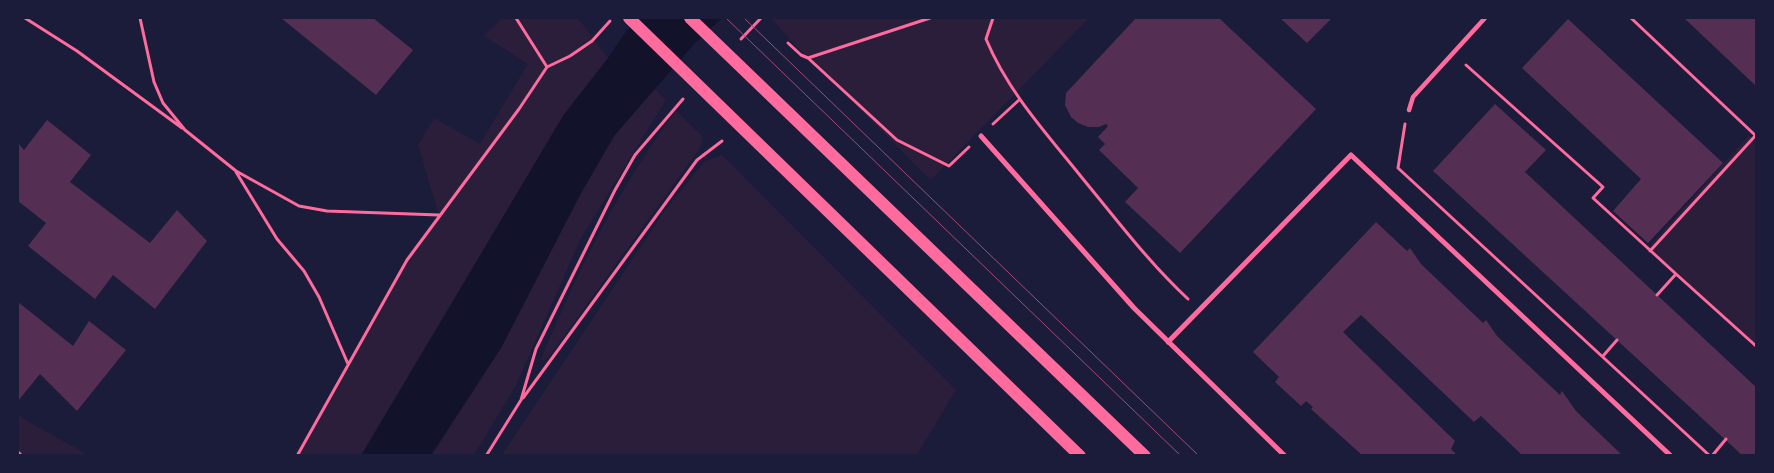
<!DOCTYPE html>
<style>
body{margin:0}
#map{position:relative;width:1774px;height:473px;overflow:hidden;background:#1b1b3a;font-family:Roboto,sans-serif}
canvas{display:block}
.frame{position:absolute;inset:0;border:19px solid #1b1b3a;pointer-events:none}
</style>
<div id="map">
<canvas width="1774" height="473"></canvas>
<div class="frame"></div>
</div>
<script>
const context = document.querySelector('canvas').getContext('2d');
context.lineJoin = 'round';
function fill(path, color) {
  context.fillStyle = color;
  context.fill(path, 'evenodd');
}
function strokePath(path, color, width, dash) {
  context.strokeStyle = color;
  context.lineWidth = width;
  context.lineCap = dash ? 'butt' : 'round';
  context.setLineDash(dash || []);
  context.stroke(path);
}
fill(new Path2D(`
 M 502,18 L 578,18 L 608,58 L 563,116 L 361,455 L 297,456 L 407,260 L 439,215 L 418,145 L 434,118 L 480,144 L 528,64 L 484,36 Z
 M 771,18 L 1089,18 L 931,180 L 797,47 Z
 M 654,88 L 666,100 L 581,238 L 516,385 L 474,455 L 431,456 L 501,348 L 580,195 L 614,136 Z
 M 676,111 L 701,135 L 703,142 L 698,151 L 549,357 L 544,361 L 541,359 C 577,273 619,186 676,111 Z
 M 1749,135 L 1756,142 L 1756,345 L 1648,248 Z
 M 722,155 L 956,390 L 917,455 L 502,455 L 666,209 L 705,161 Z
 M 18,414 L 26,420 L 88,455 L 18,455 Z`), '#2a1e3b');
fill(new Path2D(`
 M 640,18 L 722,18 L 694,44 L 614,136 L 580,195 L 501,348 L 431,455 L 361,456 L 563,116 L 608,58 L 627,30 Z`), '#12122b');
fill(new Path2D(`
 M 281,18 L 373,18 L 413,50 L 376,95 Z
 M 1136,18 L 1219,18 L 1316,109 L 1180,253 L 1125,202 L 1138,188 L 1099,150 L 1105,144 L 1098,137 L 1108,126 L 1106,124 L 1099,127 L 1088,127 L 1078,123 L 1071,117 L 1065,105 L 1066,93 Z
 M 1280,18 L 1332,18 L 1307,43 Z
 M 1684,18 L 1756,18 L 1756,86 Z
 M 1568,19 L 1723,163 L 1648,243 L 1613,211 L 1641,179 L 1522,68 Z
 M 1495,104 L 1546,150 L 1525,172 L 1756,387 L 1756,456 L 1743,456 L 1433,171 Z
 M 47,120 L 91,155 L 70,182 L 150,243 L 177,210 L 207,241 L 155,309 L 113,275 L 95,299 L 28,246 L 46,223 L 18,201 L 18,143 L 24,150 Z
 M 1376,222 L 1407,251 L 1410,248 L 1421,264 L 1483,323 L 1486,320 L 1497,336 L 1560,395 L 1562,391 L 1576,411 L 1623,456 L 1523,456 L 1481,416 L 1474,422 L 1361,315 L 1343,332 L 1455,441 L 1451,449 L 1458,456 L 1363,456 L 1311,409 L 1313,407 L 1306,401 L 1301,406 L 1275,382 L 1279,377 L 1253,352 Z
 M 18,302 L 73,346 L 89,321 L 126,350 L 77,411 L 40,374 L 18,401 Z`), '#542f53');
strokePath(new Path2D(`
 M 25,18 L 77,51 L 182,128
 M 140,18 L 154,82 L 163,103 L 185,130 L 236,171 L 299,206 L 327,211 L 439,215
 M 516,18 L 547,67
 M 993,18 L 986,39 C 1008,92 1047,134 1083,179 C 1117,220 1149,263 1188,299
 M 1631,18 L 1756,136
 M 741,39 L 761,18
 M 788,43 L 801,55 L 808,58 L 897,140 L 949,166 L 969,147
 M 808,58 L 930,18
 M 1466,65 L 1603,187 L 1593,198 L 1676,274 L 1657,295
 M 993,124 L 1019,100
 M 1405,124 L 1398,168 L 1710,456
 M 236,172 L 277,239 L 304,271 L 319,297 L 348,364
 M 1650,251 L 1756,135
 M 1676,274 L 1756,346
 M 1603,356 L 1617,340
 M 523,398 L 697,160 L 722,141
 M 18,452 L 22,456
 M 297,456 L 407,260 L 519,109 L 547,67 L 570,56 L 592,41 L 610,21
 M 486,456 L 521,400 L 536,349 L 615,190 L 635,155 L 683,99
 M 1712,456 L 1726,439`), '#ff6b9d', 3);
strokePath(new Path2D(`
 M 1409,110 L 1413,97 L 1485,18`), '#ff6b9d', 4.5);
strokePath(new Path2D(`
 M 981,136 L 1134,308 L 1285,456
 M 1168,342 L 1351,155 L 1671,456`), '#ff6b9d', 5);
strokePath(new Path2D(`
 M 629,18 L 1080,456
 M 690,18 L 1145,456`), '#ff6b9d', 12);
strokePath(new Path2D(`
 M 726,18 L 1181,456
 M 744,18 L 1199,456`), '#a44b75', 1);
</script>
